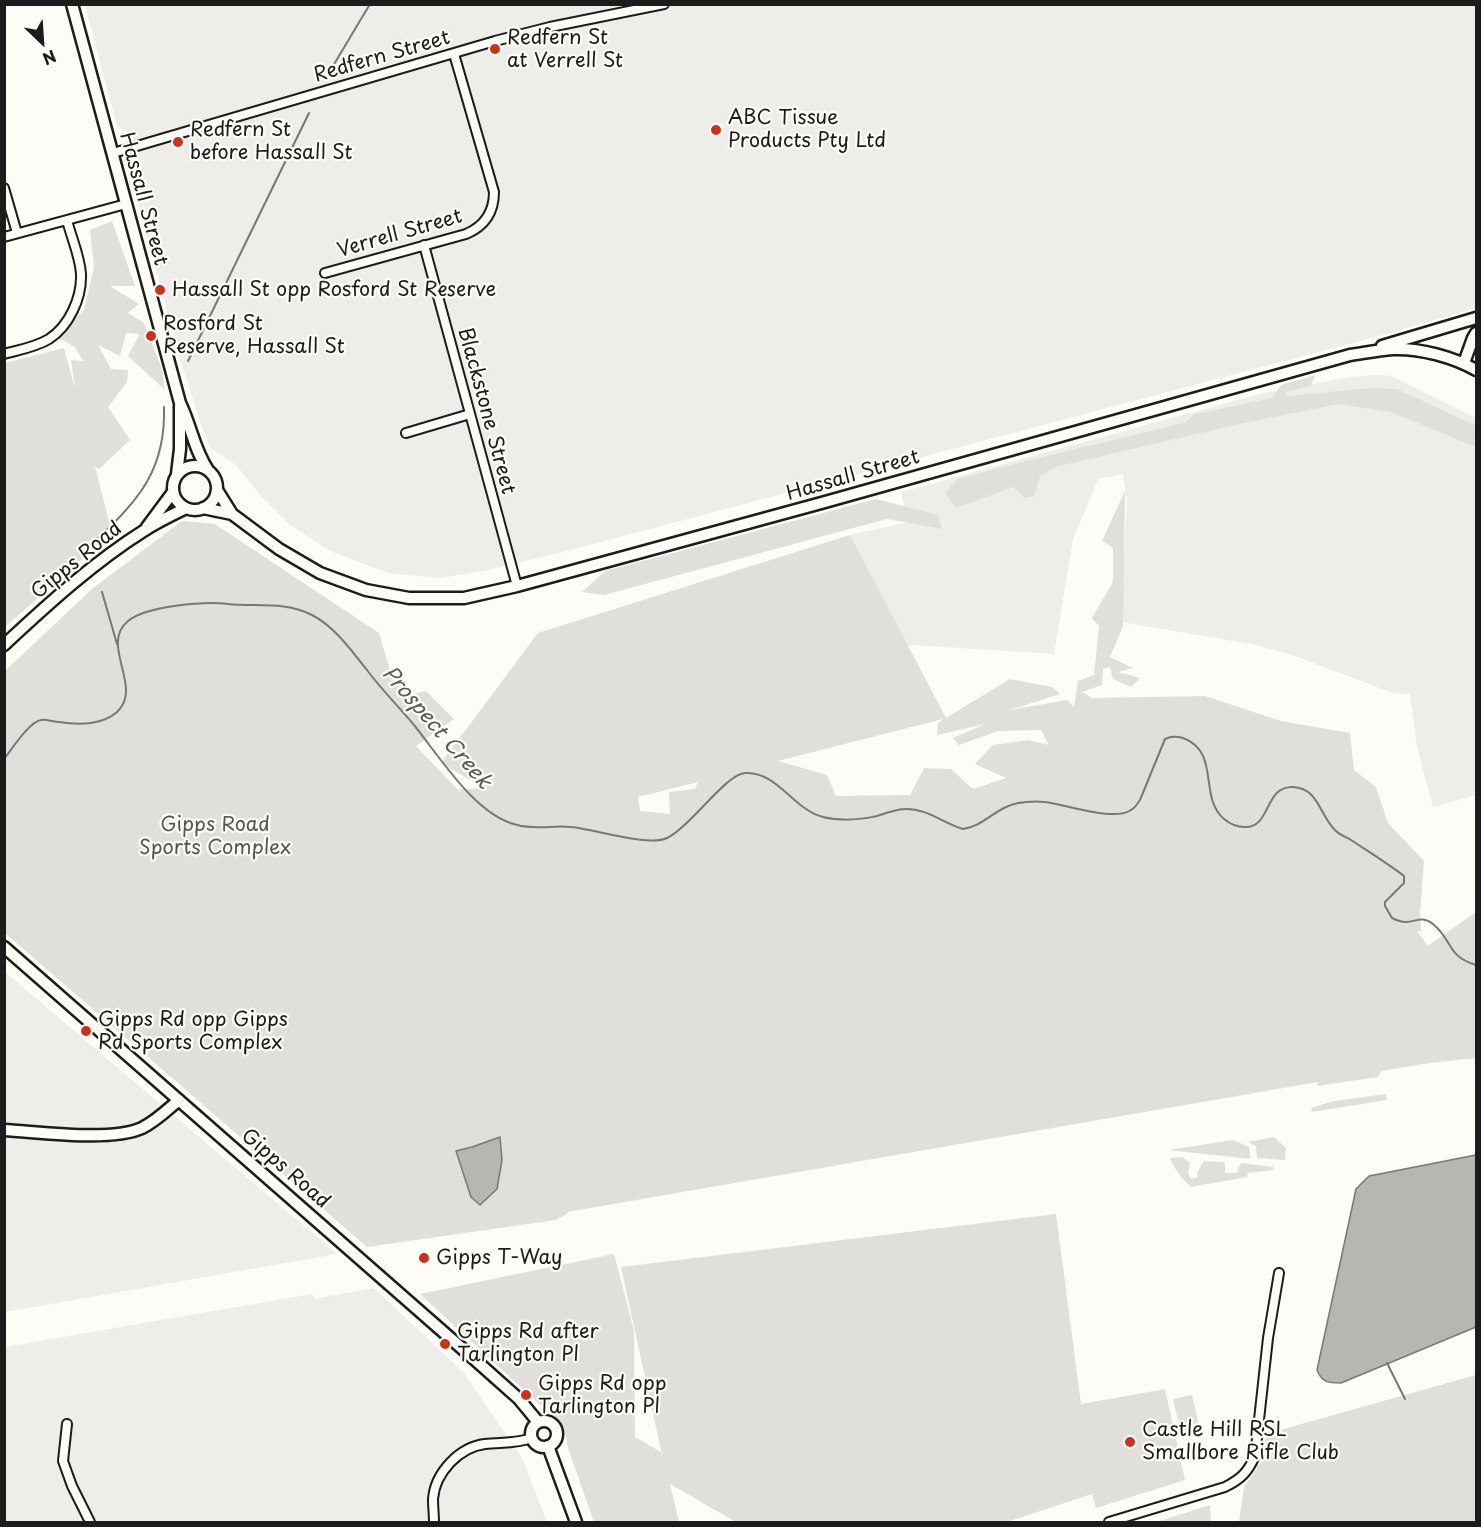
<!DOCTYPE html>
<style>
body{margin:0}
#map{position:relative;width:1481px;height:1527px;overflow:hidden;background:#fdfcf7;font-family:"Playpen Sans",sans-serif}
canvas{display:block}
.frame{position:absolute;inset:0;border:6px solid #1c1c1c;pointer-events:none}
.north{position:absolute;left:12px;top:12px;width:60px;height:60px;-webkit-text-stroke:4px #fdfcf7;paint-order:stroke;rotate:155deg;font-size:16px;font-weight:700;line-height:24px;text-align:center;color:#1c1c1c}
.north::after{content:'';display:block;margin:auto;width:21px;height:27px;background:#1c1c1c;clip-path:polygon(50% 0,100% 100%,50% 72%,0 100%)}
</style>
<div id="map">
<canvas width="1481" height="1527"></canvas>
<div class="frame"></div>
<div class="north">N</div>
</div>
<script>
const context = document.querySelector('canvas').getContext('2d');
context.lineJoin = 'round';
function fill(path, color) {
  context.fillStyle = color;
  context.fill(path, 'evenodd');
}
function strokePath(path, color, width, dash) {
  context.strokeStyle = color;
  context.lineWidth = width;
  context.lineCap = dash ? 'butt' : 'round';
  context.setLineDash(dash || []);
  context.stroke(path);
}
function write(font, color, halo, rows, align = 'center') {
  context.font = font + ' "Playpen Sans",sans-serif';
  context.lineWidth = 4.5;
  context.setLineDash([]);
  context.textBaseline = 'middle';
  context.strokeStyle = halo;
  context.fillStyle = color;
  for (const [text, x, y, turn = 0] of rows) {
    context.save();
    context.translate(x, y);
    context.rotate((+turn || 0) * Math.PI / 180);
    context.textAlign = isNaN(turn) ? turn : align;
    if (halo) context.strokeText(text, 0, 0);
    context.fillText(text, 0, 0);
    context.restore();
  }
}
fill(new Path2D(`
 M 85,5 L 1476,5 L 1476,308 L 1387,334 L 559,553 L 484,571 L 440,578 L 388,573 L 330,551 L 289,524 L 263,498 L 235,464 L 211,449 L 202,427 L 180,359 L 129,168 L 134,159 L 131,134 L 117,126 Z
 M 1377,375 L 1391,376 L 1476,418 L 1476,795 L 1433,807 L 1417,747 L 1410,694 L 1393,693 L 1292,655 L 1257,645 L 1121,622 L 1127,499 L 1123,474 L 1098,479 L 1073,539 L 1054,654 L 914,645 L 863,648 L 850,535 L 908,522 L 901,492 L 1260,394 L 1349,377 Z
 M 5,972 L 337,1254 L 5,1312 Z
 M 374,1288 L 463,1372 L 522,1458 L 547,1522 L 5,1522 L 5,1347 L 312,1294 L 314,1299 Z`), '#eeede9');
fill(new Path2D(`
 M 112,221 L 135,286 L 110,286 L 139,304 L 128,313 L 144,323 L 163,372 L 164,389 L 128,356 L 140,334 L 126,333 L 120,356 L 98,345 L 111,369 L 128,370 L 127,382 L 108,407 L 130,440 L 99,469 L 95,467 L 112,533 L 5,627 L 5,363 L 64,348 L 75,389 L 71,360 L 83,361 L 75,347 L 57,337 L 84,310 L 94,267 L 90,230 Z
 M 1315,375 L 1311,386 L 1284,392 L 1288,396 L 1371,388 L 1397,389 L 1476,426 L 1476,447 L 1391,412 L 1338,404 L 1239,424 L 1055,467 L 1040,476 L 1034,496 L 1025,498 L 1013,487 L 956,508 L 945,493 L 958,479 L 1034,459 L 1184,423 L 1195,414 L 1272,398 L 1281,385 Z
 M 1125,491 L 1123,626 L 1110,657 L 1133,668 L 1118,672 L 1140,678 L 1131,687 L 1113,679 L 1110,667 L 1103,669 L 1102,685 L 1082,692 L 1092,698 L 1205,696 L 1281,721 L 1350,733 L 1354,770 L 1376,787 L 1388,823 L 1424,861 L 1420,913 L 1421,931 L 1417,931 L 1428,946 L 1476,912 L 1476,1058 L 1430,1063 L 1381,1071 L 1378,1077 L 1317,1086 L 1318,1082 L 567,1212 L 568,1213 L 556,1220 L 367,1247 L 5,933 L 5,671 L 92,589 L 182,521 L 215,524 L 379,633 L 390,670 L 413,694 L 426,691 L 454,719 L 416,746 L 461,793 L 460,789 L 484,788 L 441,763 L 538,633 L 850,535 L 946,718 L 1010,679 L 1052,687 L 1060,694 L 1010,710 L 1067,700 L 1074,707 L 1078,681 L 1094,675 L 1099,626 L 1092,618 L 1113,582 L 1113,548 L 1102,541 ZM 943,719 L 938,723 L 937,735 L 985,724 L 953,738 L 959,745 L 998,731 L 1041,730 L 1049,745 L 1028,740 L 993,745 L 975,764 L 1006,778 L 973,789 L 951,769 L 924,768 L 910,795 L 836,796 L 827,775 L 778,761 ZM 698,782 L 695,789 L 669,792 L 670,814 L 640,811 L 638,797 Z
 M 876,499 L 938,515 L 942,529 L 887,519 L 604,595 L 582,592 L 605,571 Z
 M 1386,1094 L 1387,1100 L 1312,1112 L 1311,1108 L 1334,1101 Z
 M 1274,1137 L 1286,1148 L 1285,1160 L 1257,1158 L 1256,1146 L 1248,1142 Z
 M 1233,1140 L 1249,1147 L 1250,1159 L 1169,1150 Z
 M 1182,1157 L 1190,1163 L 1188,1173 L 1191,1179 L 1198,1177 L 1197,1173 L 1204,1161 L 1225,1162 L 1225,1173 L 1236,1173 L 1241,1163 L 1273,1167 L 1273,1170 L 1248,1173 L 1247,1177 L 1191,1187 C 1184,1181 1172,1166 1170,1158 Z
 M 1056,1214 L 1081,1404 L 1165,1389 L 1185,1480 L 1096,1508 L 1092,1494 L 1007,1522 L 736,1522 L 670,1484 L 679,1522 L 683,1522 L 594,1522 L 568,1448 L 564,1427 L 420,1294 L 614,1254 L 634,1331 L 635,1437 L 661,1452 L 663,1459 L 621,1267 Z
 M 1476,1375 L 1476,1522 L 1239,1522 L 1244,1487 L 1262,1461 L 1266,1434 Z
 M 1192,1395 L 1201,1433 L 1182,1438 L 1173,1399 Z
 M 1210,1505 L 1211,1522 L 1156,1522 Z`), '#e0dfdb');
const water = new Path2D(`
 M 500,1137 L 502,1160 L 497,1189 L 480,1205 L 471,1197 L 456,1151 L 472,1147 Z
 M 1476,1155 L 1476,1327 L 1341,1383 C 1329,1383 1322,1383 1317,1370 L 1356,1189 L 1369,1176 Z`);
fill(water, '#b7b6b2');
strokePath(water, '#797876', 1.5);
strokePath(new Path2D(`
 M 330,71 L 370,4
 M 188,361 L 309,113
 M 98,538 C 140,500 166,467 164,407
 M 102,592 L 117,644
 M 4,759 C 12,749 29,722 41,720 C 46,719 54,722 59,722 C 78,725 102,725 117,712 C 144,687 99,645 128,621 C 146,606 205,601 228,604 C 256,607 285,601 312,615 C 335,627 351,650 367,670 C 381,689 399,707 414,725 C 440,757 475,815 517,825 C 535,830 553,825 571,827 C 594,829 648,847 667,838 C 691,826 726,774 745,773 C 777,771 794,810 823,817 C 839,821 860,820 877,816 C 886,813 896,809 906,809 C 928,809 943,823 963,829 C 979,827 990,815 1004,808 C 1016,802 1032,801 1045,802 C 1064,804 1114,822 1131,810 C 1135,808 1137,804 1140,800 L 1165,739 C 1171,736 1176,736 1183,738 C 1221,752 1198,797 1224,819 C 1230,824 1237,827 1245,827 C 1271,828 1264,786 1293,787 C 1319,788 1320,817 1336,831 C 1340,835 1346,837 1351,840 C 1369,852 1387,863 1404,876 L 1404,883 L 1385,902 L 1385,906 L 1392,918 C 1396,920 1402,922 1406,922 C 1416,922 1422,915 1433,924 C 1453,940 1446,956 1476,965
 M 1387,1363 L 1405,1399`), '#797876', 2);
const street = new Path2D(`
 M 113,153 L 495,41 L 550,27 L 664,4
 M 4,188 L 17,233
 M 4,237 L 126,204
 M 424,245 L 517,586
 M 325,273 L 466,234 C 485,226 494,212 494,192 L 454,54
 M 4,354 C 19,350 36,347 49,339 C 69,326 82,298 81,274 C 80,256 71,237 67,220
 M 406,433 L 470,414
 M 67,1424 L 63,1461 L 72,1486 L 90,1522
 M 434,1522 C 434,1515 433,1507 433,1499 C 435,1473 459,1447 485,1444 C 500,1442 516,1444 531,1438
 M 1109,1522 L 1225,1487 C 1241,1479 1248,1472 1255,1456 L 1268,1338 L 1279,1273`);
const secondary = new Path2D(`
 M 72,4 L 180,403 C 191,425 194,450 208,470
 M 1382,346 L 1476,318
 M 1464,363 L 1473,338 L 1476,333
 M173 488a22 22 0 1 1 44 0a22 22 0 1 1-44 0Z
 M 177,474 L 180,449 L 180,406
 M 217,490 L 232,514
 M 203,508 L 232,514 L 279,549 L 320,573 L 366,590 L 409,598 L 464,598 L 517,586 L 825,502 L 1350,355 C 1364,353 1379,350 1393,349 C 1420,348 1453,357 1476,370
 M 147,527 L 173,492
 M 4,645 C 48,604 94,562 145,530 C 157,522 172,515 186,508
 M 4,947 L 473,1358 L 519,1399 L 538,1422
 M 4,1130 C 41,1132 111,1142 142,1128 C 156,1121 167,1110 179,1100
 M531 1434a13 13 0 1 1 26 0a13 13 0 1 1-26 0Z
 M 548,1446 L 576,1522`);
strokePath(street, '#1c1c1c', 12);
strokePath(secondary, '#1c1c1c', 15);
strokePath(street, '#fdfcf7', 8);
strokePath(secondary, '#fdfcf7', 10);
for (const [x, y, r, color] of [
 [495,49,6,"#c8321e"],
 [716,130,6,"#c8321e"],
 [178,142,6,"#c8321e"],
 [160,290,6,"#c8321e"],
 [151,336,6,"#c8321e"],
 [86,1031,6,"#c8321e"],
 [424,1258,6,"#c8321e"],
 [445,1344,6,"#c8321e"],
 [526,1395,6,"#c8321e"],
 [1130,1442,6,"#c8321e"]
]) {
  const dot = new Path2D();
  dot.arc(x, y, r, 0, 2 * Math.PI);
  context.fillStyle = color;
  context.fill(dot);
  strokePath(dot, '#fdfcf7', 2);
}
write('20px', '#1c1c1c', '#fdfcf7', [
 ["Redfern St",507,38],
 ["at Verrell St",507,61],
 ["ABC Tissue",728,118],
 ["Products Pty Ltd",728,141],
 ["Redfern St",190,130],
 ["before Hassall St",190,153],
 ["Hassall St opp Rosford St Reserve",172,290],
 ["Rosford St",163,324],
 ["Reserve, Hassall St",163,347],
 ["Gipps Rd opp Gipps",98,1020],
 ["Rd Sports Complex",98,1043],
 ["Gipps T-Way",436,1258],
 ["Gipps Rd after",457,1332],
 ["Tarlington Pl",457,1355],
 ["Gipps Rd opp",538,1384],
 ["Tarlington Pl",538,1407],
 ["Castle Hill RSL",1142,1430],
 ["Smallbore Rifle Club",1142,1453]
], 'left');
write('20px', '#1c1c1c', '#fdfcf7', [
 ["Redfern Street",382,57,-16],
 ["Hassall Street",143,199,75],
 ["Verrell Street",400,234,-16],
 ["Blackstone Street",486,411,75],
 ["Hassall Street",853,476,-16],
 ["Gipps Road",77,561,-39],
 ["Gipps Road",285,1169,41]
]);
write('20px', '#575655', '#fdfcf7', [
 ["Gipps Road",215,825],
 ["Sports Complex",215,848]
]);
write('italic 21px', '#5a5a58', '#fdfcf7', [
 ["Prospect Creek",436,728,49]
]);
</script>
